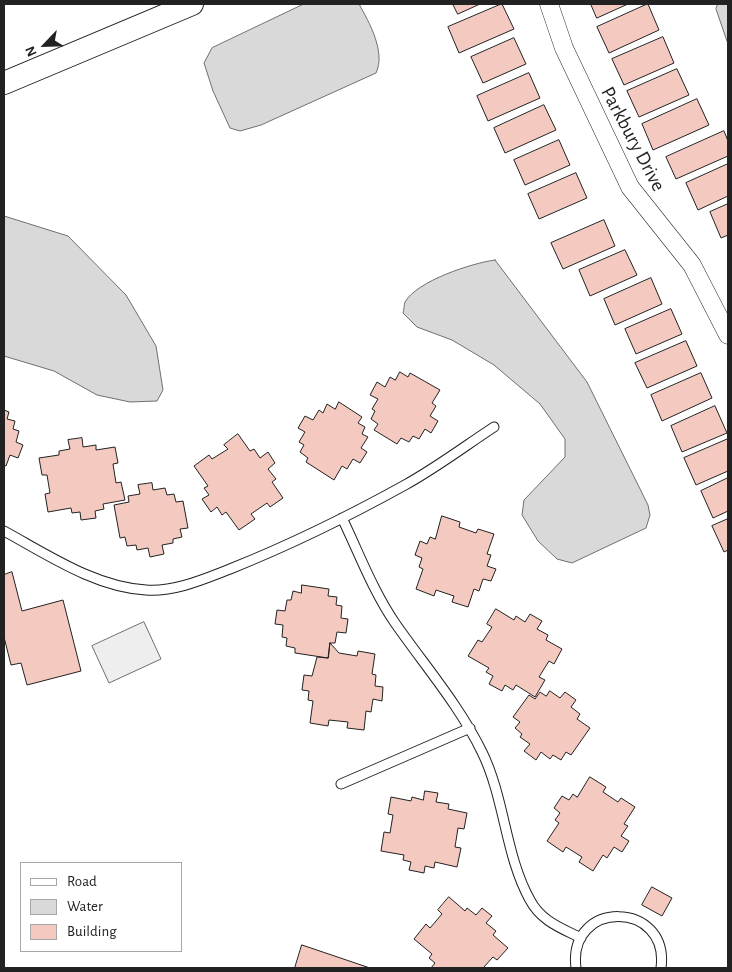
<!DOCTYPE html>
<style>
body{margin:0}
#map{position:relative;width:732px;height:972px;overflow:hidden;background:#fff;font-family:"Alegreya Sans",sans-serif}
canvas{display:block}
.frame{position:absolute;inset:0;border:5px solid #222;pointer-events:none}
.legend{position:absolute;left:20px;top:862px;width:162px;height:90px;box-sizing:border-box;background:#fff;border:1px solid #a7a7a7;margin:0;padding:6px 9px;list-style:none;font-size:15px;color:#222}
.legend li{display:flex;align-items:center;gap:10px;height:25px}
.legend b{width:25px;border:1px solid #a7a7a7}
.north{position:absolute;left:20px;top:20px;width:50px;height:50px;-webkit-text-stroke:4px #fff;paint-order:stroke;rotate:246deg;font-size:14px;font-weight:700;line-height:20px;text-align:center;color:#222}
.north::after{content:'';display:block;margin:auto;width:18px;height:22px;background:#222;clip-path:polygon(50% 0,100% 100%,50% 72%,0 100%)}
</style>
<div id="map">
<canvas width="732" height="972"></canvas>
<div class="frame"></div>
<ul class="legend">
<li><b style="height:6px;background:#fff"></b>Road</li>
<li><b style="height:14px;background:#d9d9d9"></b>Water</li>
<li><b style="height:14px;background:#f3c9c0"></b>Building</li>
</ul>
<div class="north">N</div>
</div>
<script>
const context = document.querySelector('canvas').getContext('2d');
context.lineJoin = 'round';
function fill(path, color) {
  context.fillStyle = color;
  context.fill(path, 'evenodd');
}
function strokePath(path, color, width, dash) {
  context.strokeStyle = color;
  context.lineWidth = width;
  context.lineCap = dash ? 'butt' : 'round';
  context.setLineDash(dash || []);
  context.stroke(path);
}
function write(font, color, halo, rows, align = 'center') {
  context.font = font + ' "Alegreya Sans",sans-serif';
  context.lineWidth = 4;
  context.setLineDash([]);
  context.textBaseline = 'middle';
  context.strokeStyle = halo;
  context.fillStyle = color;
  for (const [text, x, y, turn = 0] of rows) {
    context.save();
    context.translate(x, y);
    context.rotate((+turn || 0) * Math.PI / 180);
    context.textAlign = isNaN(turn) ? turn : align;
    if (halo) context.strokeText(text, 0, 0);
    context.fillText(text, 0, 0);
    context.restore();
  }
}
const green = new Path2D(`
 M 144,622 L 161,659 L 109,683 L 92,646 Z`);
fill(green, '#eee');
strokePath(green, '#6f6f6f', 1);
const water = new Path2D(`
 M 304,4 L 359,4 C 369,22 386,52 376,73 L 261,125 L 240,131 L 230,128 L 213,91 L 204,63 L 212,48 Z
 M 718,4 L 728,4 L 728,44 L 716,9 Z
 M 4,216 L 68,236 L 126,295 L 156,346 L 163,390 L 157,401 L 130,402 L 97,395 L 54,371 L 4,356 Z
 M 495,260 L 587,382 L 648,505 L 650,515 L 646,528 L 572,563 L 557,559 L 538,541 L 522,515 L 524,500 L 565,457 L 565,439 L 540,404 L 494,365 L 452,340 L 417,327 L 403,313 C 404,310 404,305 405,302 C 417,281 472,263 495,260 Z`);
fill(water, '#d9d9d9');
strokePath(water, '#6f6f6f', 1);
const building = new Path2D(`
 M 453,4 L 480,4 L 458,14 Z
 M 502,4 L 514,29 L 459,53 L 448,27 Z
 M 591,4 L 628,4 L 597,18 Z
 M 648,4 L 659,30 L 609,53 L 597,27 Z
 M 663,37 L 674,63 L 624,85 L 612,59 Z
 M 514,38 L 526,64 L 483,83 L 471,57 Z
 M 677,69 L 689,95 L 639,117 L 627,91 Z
 M 529,73 L 540,98 L 488,121 L 477,96 Z
 M 697,99 L 709,125 L 653,150 L 642,124 Z
 M 544,105 L 556,130 L 505,153 L 494,128 Z
 M 724,131 L 728,141 L 728,156 L 676,179 L 666,157 Z
 M 559,140 L 570,165 L 525,185 L 514,160 Z
 M 728,164 L 728,196 L 698,210 L 686,183 Z
 M 576,173 L 587,198 L 539,219 L 528,194 Z
 M 728,204 L 728,235 L 721,238 L 710,212 Z
 M 604,220 L 615,246 L 563,269 L 551,243 Z
 M 625,250 L 637,275 L 590,296 L 579,270 Z
 M 651,278 L 662,304 L 615,325 L 604,299 Z
 M 671,309 L 682,334 L 636,354 L 625,329 Z
 M 686,341 L 697,366 L 647,388 L 635,363 Z
 M 400,372 L 408,377 L 410,373 L 440,390 L 432,403 L 436,406 L 430,416 L 438,421 L 431,433 L 425,429 L 419,439 L 413,436 L 409,442 L 401,438 L 397,444 L 374,430 L 378,424 L 371,419 L 375,411 L 372,409 L 378,399 L 370,395 L 377,382 L 385,387 L 390,377 L 395,380 Z
 M 701,373 L 712,398 L 662,421 L 651,395 Z
 M 339,402 L 362,417 L 358,423 L 365,427 L 362,434 L 368,437 L 361,448 L 367,452 L 360,463 L 353,459 L 347,469 L 342,466 L 334,480 L 306,462 L 308,458 L 300,452 L 304,445 L 299,442 L 305,432 L 298,428 L 305,416 L 313,420 L 319,410 L 323,413 L 327,404 L 335,409 Z
 M 715,406 L 727,433 L 682,452 L 671,426 Z
 M 4,410 L 9,412 L 7,419 L 15,421 L 13,429 L 19,431 L 16,442 L 23,445 L 18,458 L 10,455 L 6,466 L 4,465 Z
 M 238,434 L 250,451 L 254,449 L 260,458 L 268,452 L 275,463 L 268,469 L 276,479 L 272,482 L 283,498 L 270,507 L 267,503 L 251,514 L 255,519 L 239,530 L 226,512 L 222,515 L 217,507 L 211,512 L 202,499 L 209,495 L 204,488 L 208,486 L 194,466 L 209,455 L 212,459 L 228,449 L 224,445 Z
 M 82,438 L 83,447 L 96,445 L 96,450 L 115,447 L 118,463 L 113,464 L 116,483 L 121,482 L 125,500 L 103,504 L 104,509 L 95,511 L 96,518 L 81,520 L 80,512 L 72,513 L 71,508 L 48,512 L 45,494 L 50,493 L 47,475 L 42,475 L 39,458 L 59,455 L 59,451 L 70,449 L 68,440 Z
 M 728,439 L 728,471 L 696,485 L 684,458 Z
 M 728,478 L 728,511 L 713,518 L 701,491 Z
 M 152,483 L 153,490 L 165,488 L 167,495 L 174,494 L 176,502 L 183,501 L 188,528 L 180,529 L 182,537 L 173,539 L 173,543 L 162,545 L 164,554 L 150,557 L 148,548 L 137,550 L 136,545 L 127,546 L 125,537 L 120,538 L 114,505 L 129,502 L 128,496 L 140,494 L 138,485 Z
 M 442,516 L 460,522 L 459,527 L 476,533 L 478,529 L 494,534 L 487,554 L 491,555 L 487,566 L 496,569 L 491,581 L 483,579 L 479,591 L 474,589 L 468,607 L 452,602 L 454,596 L 436,590 L 434,596 L 416,589 L 423,569 L 419,567 L 422,558 L 415,555 L 420,541 L 427,544 L 430,537 L 435,539 Z
 M 728,519 L 728,550 L 724,552 L 712,526 Z
 M 12,572 L 22,611 L 63,600 L 81,671 L 27,685 L 21,663 L 11,665 L 4,637 L 4,575 Z
 M 302,585 L 329,589 L 328,596 L 337,597 L 336,605 L 342,606 L 341,618 L 348,619 L 346,633 L 337,632 L 335,643 L 330,643 L 328,658 L 295,653 L 295,648 L 286,646 L 287,638 L 282,637 L 283,625 L 275,624 L 277,610 L 285,611 L 287,600 L 291,600 L 293,591 L 301,593 Z
 M 496,609 L 514,620 L 516,616 L 525,622 L 530,614 L 542,621 L 537,629 L 548,635 L 546,640 L 562,649 L 554,664 L 549,661 L 539,677 L 545,680 L 535,697 L 516,685 L 513,690 L 505,685 L 502,691 L 489,684 L 493,676 L 486,672 L 489,668 L 468,656 L 478,640 L 482,642 L 492,627 L 487,624 Z
 M 330,643 L 339,653 L 357,656 L 358,651 L 375,654 L 372,674 L 376,675 L 375,686 L 383,687 L 382,701 L 373,699 L 371,712 L 366,711 L 364,730 L 347,728 L 348,722 L 329,720 L 328,726 L 310,723 L 313,701 L 308,700 L 309,691 L 302,690 L 304,675 L 312,676 L 317,657 L 328,658 Z
 M 550,691 L 560,698 L 565,692 L 576,700 L 571,707 L 580,714 L 577,719 L 590,728 L 571,755 L 566,752 L 561,760 L 553,755 L 550,759 L 541,752 L 536,760 L 524,751 L 530,744 L 520,737 L 522,734 L 515,728 L 520,722 L 513,717 L 529,695 L 535,699 L 540,692 L 546,696 Z
 M 590,777 L 606,787 L 603,792 L 618,802 L 621,798 L 635,807 L 624,824 L 628,826 L 621,836 L 629,841 L 622,852 L 614,847 L 607,858 L 603,855 L 593,871 L 579,862 L 582,857 L 566,847 L 563,852 L 547,841 L 559,823 L 555,820 L 560,813 L 554,808 L 562,796 L 569,800 L 573,794 L 577,797 Z
 M 425,791 L 438,793 L 436,802 L 449,804 L 448,809 L 467,813 L 464,829 L 458,828 L 455,847 L 461,848 L 457,867 L 435,862 L 434,868 L 425,866 L 424,873 L 409,870 L 411,862 L 403,860 L 404,855 L 381,851 L 384,832 L 390,833 L 393,815 L 388,814 L 391,797 L 411,801 L 412,797 L 423,800 Z
 M 652,887 L 672,898 L 662,916 L 642,905 Z
 M 449,897 L 465,911 L 467,908 L 476,915 L 482,908 L 492,916 L 486,923 L 496,931 L 493,935 L 508,948 L 497,960 L 493,957 L 483,968 L 431,968 L 435,963 L 429,958 L 432,954 L 414,939 L 426,924 L 430,928 L 442,914 L 438,910 Z
 M 302,945 L 370,968 L 295,968 Z`);
fill(building, '#f3c9c0');
strokePath(building, '#222', 1);
const service = new Path2D(`
 M 342,518 C 359,553 373,591 395,623 C 425,666 459,705 482,752 C 505,799 505,855 530,900 C 541,921 561,928 581,938
 M 4,531 C 48,555 95,587 146,590 C 175,592 204,579 230,569 C 290,545 349,516 405,485 C 436,468 465,446 494,427
 M 341,784 L 470,728
 M 576,968 C 567,899 670,900 661,968`);
const minor = new Path2D(`
 M 549,4 L 564,48 L 630,187 L 692,265 L 728,335`);
const tertiary = new Path2D(`
 M 4,83 L 192,4`);
strokePath(service, '#222', 11);
strokePath(minor, '#222', 19);
strokePath(tertiary, '#222', 24);
strokePath(service, '#fff', 9);
strokePath(minor, '#fff', 18);
strokePath(tertiary, '#fff', 22);
write('20px', '#222', '#fff', [
 ["Parkbury Drive",633,139,62]
]);
</script>
